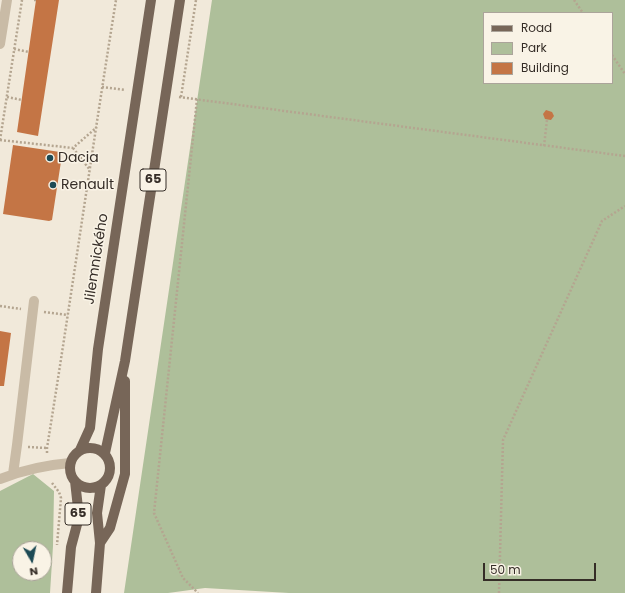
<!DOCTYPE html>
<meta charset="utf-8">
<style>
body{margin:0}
#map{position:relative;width:625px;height:593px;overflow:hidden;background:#f1e9da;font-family:Poppins,sans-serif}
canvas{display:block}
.legend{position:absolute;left:483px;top:12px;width:130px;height:72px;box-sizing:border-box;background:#f9f3e6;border:1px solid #aba49a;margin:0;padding:5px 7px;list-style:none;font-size:12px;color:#352d27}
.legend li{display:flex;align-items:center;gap:8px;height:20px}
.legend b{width:20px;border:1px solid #aba49a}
.north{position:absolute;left:12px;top:541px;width:40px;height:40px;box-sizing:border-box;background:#f9f3e6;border:1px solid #aba49a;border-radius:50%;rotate:171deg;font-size:11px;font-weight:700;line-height:16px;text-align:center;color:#352d27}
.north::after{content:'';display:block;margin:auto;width:14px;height:18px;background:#1d4a55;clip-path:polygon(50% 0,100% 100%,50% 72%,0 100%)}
.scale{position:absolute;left:483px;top:563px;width:113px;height:18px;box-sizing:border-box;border:2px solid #352d27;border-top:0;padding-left:5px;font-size:12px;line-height:14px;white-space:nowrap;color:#352d27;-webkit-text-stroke:3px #f9f3e6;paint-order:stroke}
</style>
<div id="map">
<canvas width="625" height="593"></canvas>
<ul class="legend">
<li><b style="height:5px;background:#776658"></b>Road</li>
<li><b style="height:11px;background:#aebf9a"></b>Park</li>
<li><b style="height:11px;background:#c47545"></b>Building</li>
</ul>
<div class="north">N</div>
<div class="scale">50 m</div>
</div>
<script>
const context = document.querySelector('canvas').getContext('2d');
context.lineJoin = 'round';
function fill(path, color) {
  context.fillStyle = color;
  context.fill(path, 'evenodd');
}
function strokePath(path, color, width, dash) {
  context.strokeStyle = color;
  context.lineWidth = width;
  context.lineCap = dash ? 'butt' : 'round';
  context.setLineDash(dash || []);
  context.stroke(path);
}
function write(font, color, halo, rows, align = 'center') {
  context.font = font + ' Poppins,sans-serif';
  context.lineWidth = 3;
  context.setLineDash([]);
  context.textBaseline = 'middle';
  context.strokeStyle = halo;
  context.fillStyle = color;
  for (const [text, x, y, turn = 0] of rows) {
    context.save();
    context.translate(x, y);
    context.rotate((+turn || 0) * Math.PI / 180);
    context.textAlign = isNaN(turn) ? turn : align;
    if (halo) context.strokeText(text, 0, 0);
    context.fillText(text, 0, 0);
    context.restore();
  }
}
fill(new Path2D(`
 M 212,0 L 625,0 L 625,593 L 289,593 L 205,588 L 168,593 L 124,593 ZM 484,13 L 612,13 L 612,83 L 484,83 Z
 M 33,474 L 54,491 L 53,546 L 50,593 L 0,593 L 0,491 ZM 20,549 L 44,549 L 44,573 L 20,573 Z`), '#aebf9a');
fill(new Path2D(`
 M 36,0 L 59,0 L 38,136 L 17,132 Z
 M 546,110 L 552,112 L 554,116 L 551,120 L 545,119 L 543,114 Z
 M 13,145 L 60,152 L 62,155 L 52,220 L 49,221 L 3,214 Z
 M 0,331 L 11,333 L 4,386 L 0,386 Z`), '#c47545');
strokePath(new Path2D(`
 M 34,0 L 36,0
 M 574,0 L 583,13
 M 14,49 L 29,52
 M 612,55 L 625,74
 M 102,87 L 125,90
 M 7,97 L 22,100
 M 179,97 L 625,156
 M 181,97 L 196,0
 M 197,99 L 154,513 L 183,578 L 198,593
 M 0,140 L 22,0
 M 0,140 L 73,148 L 97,127
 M 544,146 L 547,120
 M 73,148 L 90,170
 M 0,306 L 21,309
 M 44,312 L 68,315
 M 28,447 L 47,448
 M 47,453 L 47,448 C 71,299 92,149 116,0
 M 52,483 L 59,492 L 61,498 L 57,545
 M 499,593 L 503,440 L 602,221 L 625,206`), '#b4a590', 2.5, [2, 2]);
strokePath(new Path2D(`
 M 0,44 L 7,0
 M 13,474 L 17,445 L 34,301
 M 0,479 C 23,470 46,465 70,463`), '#c9bba6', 10);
strokePath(new Path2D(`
 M70 468a20 20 0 1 1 40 0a20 20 0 1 1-40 0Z
 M 80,450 L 90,428 L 98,349 L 151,0
 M 105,453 L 125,361 L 180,0
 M 100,543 L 110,528 L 125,474 L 125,381
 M 67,593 L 71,547 L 79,517 L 75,481
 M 96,593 L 100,543 L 97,513 L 101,485`), '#776658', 10);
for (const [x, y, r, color] of [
 [50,158,4,"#1d4a55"],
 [53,185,4,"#1d4a55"]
]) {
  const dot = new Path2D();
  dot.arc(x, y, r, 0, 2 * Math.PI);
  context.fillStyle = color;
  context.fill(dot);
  strokePath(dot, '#f9f3e6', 1.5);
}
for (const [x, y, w] of [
 [153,180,26],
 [78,514,26]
]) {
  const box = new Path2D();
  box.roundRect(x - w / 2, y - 11, w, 22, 3);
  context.fillStyle = '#f9f3e6';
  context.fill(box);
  strokePath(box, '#352d27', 1);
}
write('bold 13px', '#352d27', null, [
 ["65",153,180],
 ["65",78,514]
]);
write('14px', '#352d27', '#f9f3e6', [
 ["Dacia",58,158],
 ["Renault",61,185]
], 'left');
write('14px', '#352d27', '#f9f3e6', [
 ["Jilemnického",97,259,-81]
]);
</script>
